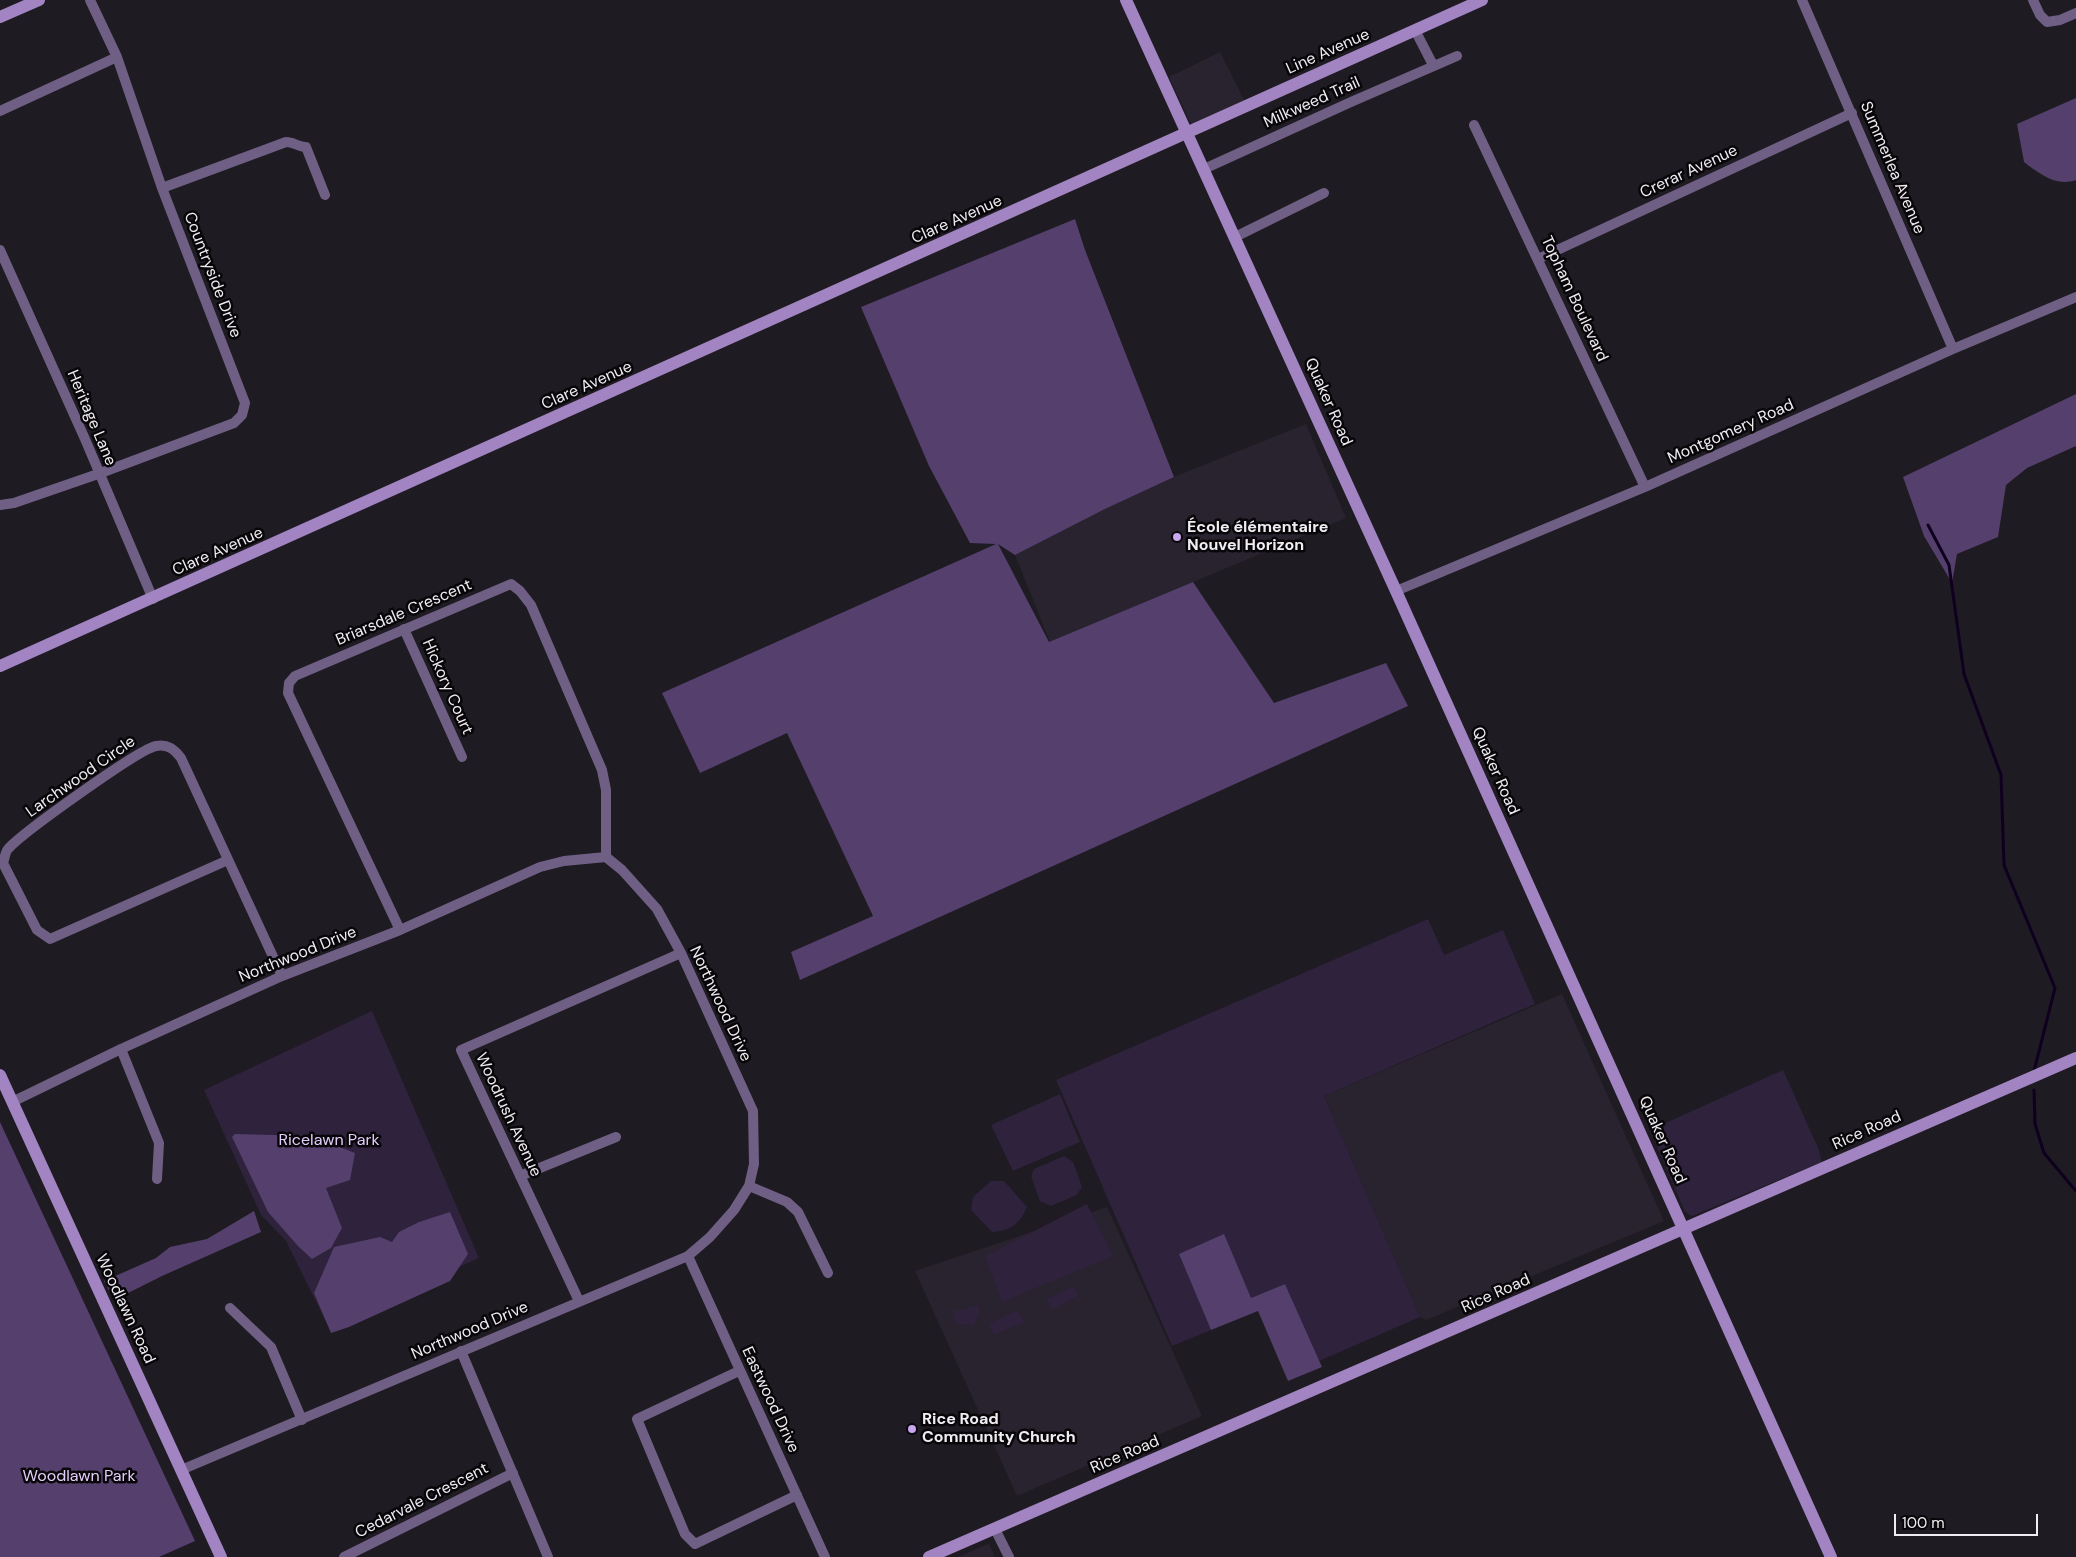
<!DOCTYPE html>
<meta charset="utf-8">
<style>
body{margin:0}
#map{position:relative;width:2076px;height:1557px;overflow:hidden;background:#1e1b22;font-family:"DM Sans",sans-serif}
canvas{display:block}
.scale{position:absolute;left:1894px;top:1514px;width:144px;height:22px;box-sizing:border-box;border:2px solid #f0edf2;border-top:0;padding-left:6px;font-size:15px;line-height:18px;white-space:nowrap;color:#f0edf2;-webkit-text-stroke:4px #080609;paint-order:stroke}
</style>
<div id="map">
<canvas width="2076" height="1557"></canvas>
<div class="scale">100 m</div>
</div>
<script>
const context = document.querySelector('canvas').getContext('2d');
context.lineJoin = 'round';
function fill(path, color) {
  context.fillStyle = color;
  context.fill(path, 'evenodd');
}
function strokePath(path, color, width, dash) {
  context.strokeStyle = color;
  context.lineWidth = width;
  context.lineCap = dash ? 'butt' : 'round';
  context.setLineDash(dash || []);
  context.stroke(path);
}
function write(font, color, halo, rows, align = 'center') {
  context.font = font + ' "DM Sans",sans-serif';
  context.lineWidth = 5;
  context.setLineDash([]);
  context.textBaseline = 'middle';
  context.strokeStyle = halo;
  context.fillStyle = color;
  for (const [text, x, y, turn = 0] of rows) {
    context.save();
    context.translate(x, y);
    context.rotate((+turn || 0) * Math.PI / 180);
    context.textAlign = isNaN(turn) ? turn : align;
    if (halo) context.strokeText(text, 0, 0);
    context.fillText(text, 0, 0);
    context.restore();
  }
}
fill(new Path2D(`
 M 1220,52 L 1245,102 L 1192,126 L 1169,77 Z
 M 1306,424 L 1346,518 L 1050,642 L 1015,555 L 1105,509 L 1174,477 Z
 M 1562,994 L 1664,1221 L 1426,1320 L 1420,1317 L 1324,1096 Z
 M 1107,1207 L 1202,1416 L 1017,1496 L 915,1271 Z
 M 989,1544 L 995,1557 L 958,1557 L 988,1544 Z`), '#29232f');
fill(new Path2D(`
 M 1428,919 L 1444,955 L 1503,930 L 1535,1004 L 1324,1096 L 1420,1317 L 1319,1361 L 1285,1284 L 1251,1298 L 1179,1254 L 1211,1330 L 1172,1346 L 1056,1080 Z
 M 372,1011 L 479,1258 L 328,1326 L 286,1241 L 261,1215 L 204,1090 Z
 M 1783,1070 L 1819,1150 L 1822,1162 L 1692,1216 L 1685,1212 L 1650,1130 Z
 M 1060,1094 L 1080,1142 L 1013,1171 L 991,1125 Z
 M 1064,1156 L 1073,1162 L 1082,1187 L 1077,1195 L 1051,1206 L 1040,1201 L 1031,1176 L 1034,1169 Z
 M 991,1181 L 1004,1181 L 1027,1207 C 1020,1224 1010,1231 992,1232 L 971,1210 L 973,1197 Z
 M 1087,1204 L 1113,1256 L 1002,1302 L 985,1256 Z
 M 1074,1286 L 1078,1296 L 1051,1310 L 1047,1299 Z
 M 978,1305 L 980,1311 L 974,1326 L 957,1323 L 952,1314 L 955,1310 L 958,1311 Z
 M 1018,1310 L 1024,1322 L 994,1335 L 989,1324 Z`), '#2f223d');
fill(new Path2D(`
 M 2076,98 L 2076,180 C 2056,187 2040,174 2024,162 L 2017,124 Z
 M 1075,219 L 1085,250 L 1174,477 L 1105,509 L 1015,555 L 998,544 L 1049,642 L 1193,582 L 1274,703 L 1386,663 L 1408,706 L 800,980 L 791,952 L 873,916 L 787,733 L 700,773 L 662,693 L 996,544 L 970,543 L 929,466 L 861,307 Z
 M 2076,394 L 2076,446 L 2027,468 L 2006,485 L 1998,537 L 1957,554 L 1952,583 L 1924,536 L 1903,477 Z
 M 0,1122 L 195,1541 L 159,1557 L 0,1557 Z
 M 235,1134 L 312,1136 L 355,1153 L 350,1180 L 326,1188 L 342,1228 L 331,1248 L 312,1259 L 298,1246 L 268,1212 L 232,1137 Z
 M 254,1211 L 261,1232 L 162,1276 L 114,1300 L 104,1281 L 156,1258 L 170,1247 L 207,1239 Z
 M 450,1212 L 468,1254 L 450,1281 L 349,1327 L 331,1333 L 314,1293 L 334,1247 L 380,1237 L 392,1242 L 399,1232 L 419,1222 Z
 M 1224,1234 L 1251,1298 L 1285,1284 L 1322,1367 L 1288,1381 L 1258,1311 L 1211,1330 L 1179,1254 Z`), '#553f6d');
strokePath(new Path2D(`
 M 1928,525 L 1949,565 L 1964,674 L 2001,775 L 2004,865 L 2055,988 L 2034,1071
 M 2034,1090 L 2035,1124 L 2044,1153 L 2076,1191`), '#0f001f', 3);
strokePath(new Path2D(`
 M 1802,0 L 1953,349
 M 2033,0 L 2040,15 L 2047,22 L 2060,20 L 2076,13
 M 1415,30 L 1433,65
 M 0,111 L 117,57
 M 1474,125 L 1645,487
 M 1204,169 L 1351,102 L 1457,56
 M 162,188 L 286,142 C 294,142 298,147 306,147 L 325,195
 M 1235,237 L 1324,193
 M 0,250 L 85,439 L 153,599
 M 1538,259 L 1852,113
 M 0,505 L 14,503 L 98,474 L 234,423 L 242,415 L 245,403 L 162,188 L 117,57 L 90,0
 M 1396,591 L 1645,487 L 1953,349 L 2076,297
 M 404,629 L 462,757
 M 228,860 L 50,939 L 37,930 L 3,863 C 5,858 5,852 8,849 C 22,833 139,749 156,746 C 168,744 174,749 181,758 L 282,976
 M 400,930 L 288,693 L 289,683 L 295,676 L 511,584 L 520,591 L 531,605 L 602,770 L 606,790 L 606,857
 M 121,1049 L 159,1143 L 157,1179
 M 12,1102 L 121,1049 L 282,976 L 400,930 L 540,867 L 564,861 L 606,857 L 622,870 L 657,909 L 681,953 L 753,1111 L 754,1164 L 749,1186 L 734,1210 L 710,1237 L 688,1256 L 181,1470
 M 520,1176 L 616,1137
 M 749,1186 L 787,1202 L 798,1212 L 828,1273
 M 688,1256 L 825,1557
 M 579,1301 L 461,1050 L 681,953
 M 230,1308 L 271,1347 L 302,1420
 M 461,1351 L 548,1557
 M 739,1371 L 637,1419 L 685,1534 L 695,1544 L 797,1495
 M 995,1529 L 1009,1557
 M 344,1557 L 513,1473`), '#705f85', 10);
strokePath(new Path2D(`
 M 1126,0 L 1396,591 L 1831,1557
 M 0,17 L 39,0
 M 0,666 L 1482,0
 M 0,1075 L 221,1557
 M 929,1557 L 2076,1058`), '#a184c1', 12);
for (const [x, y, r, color] of [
 [1177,537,5,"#c8a6ef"],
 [912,1429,5,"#c8a6ef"]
]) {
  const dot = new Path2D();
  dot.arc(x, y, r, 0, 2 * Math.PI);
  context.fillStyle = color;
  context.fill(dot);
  strokePath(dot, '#080609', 2);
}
write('16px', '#f0edf2', '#080609', [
 ["Line Avenue",1328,52,-24],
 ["Milkweed Trail",1312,103,-24],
 ["Summerlea Avenue",1892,168,67],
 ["Crerar Avenue",1689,172,-25],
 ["Clare Avenue",957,220,-24],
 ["Countryside Drive",212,275,69],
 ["Topham Boulevard",1574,299,65],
 ["Clare Avenue",587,386,-24],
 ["Quaker Road",1328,402,66],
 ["Heritage Lane",91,418,67],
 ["Montgomery Road",1731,432,-24],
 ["Clare Avenue",218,552,-24],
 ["Briarsdale Crescent",404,613,-23],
 ["Hickory Court",447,687,66],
 ["Quaker Road",1495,771,66],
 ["Larchwood Circle",81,777,-35],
 ["Northwood Drive",298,955,-22],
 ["Northwood Drive",720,1004,65],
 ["Woodrush Avenue",508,1115,65],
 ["Rice Road",1867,1131,-24],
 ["Quaker Road",1662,1140,66],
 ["Rice Road",1496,1294,-24],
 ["Woodlawn Road",125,1309,65],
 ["Northwood Drive",470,1331,-23],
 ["Eastwood Drive",770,1400,65],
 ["Rice Road",1125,1455,-23],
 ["Cedarvale Crescent",422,1501,-27]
]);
write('bold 16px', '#f0edf2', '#080609', [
 ["École élémentaire",1187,528],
 ["Nouvel Horizon",1187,546],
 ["Rice Road",922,1420],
 ["Community Church",922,1438]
], 'left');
write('16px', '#e2cefb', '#080609', [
 ["Ricelawn Park",329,1141],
 ["Woodlawn Park",79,1477]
]);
</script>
